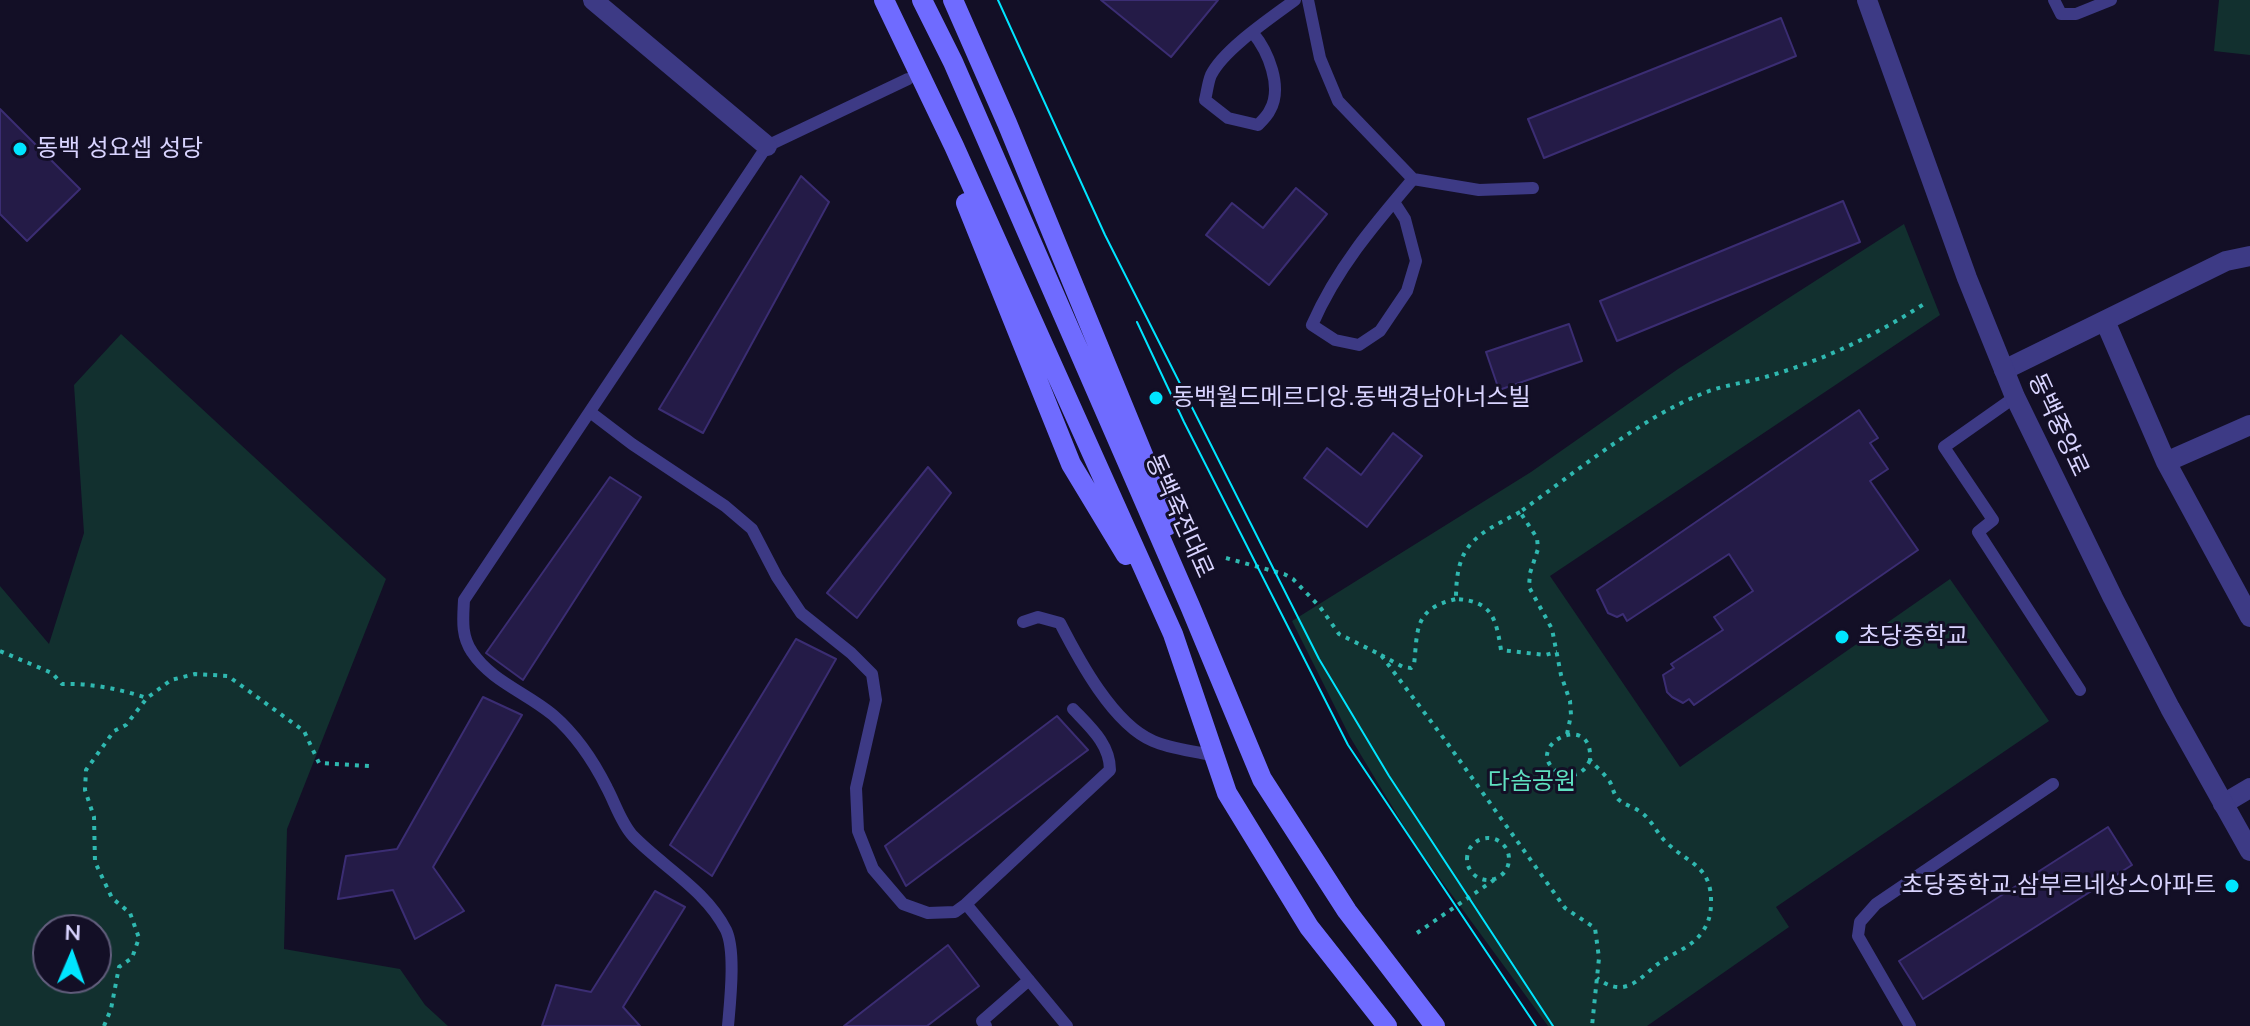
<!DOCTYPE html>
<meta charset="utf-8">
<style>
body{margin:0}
#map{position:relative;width:2250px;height:1026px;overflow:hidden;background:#130f26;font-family:Mulish,sans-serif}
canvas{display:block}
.north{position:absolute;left:32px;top:914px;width:80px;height:80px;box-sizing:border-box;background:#130f26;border:2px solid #625e7d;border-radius:50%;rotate:2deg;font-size:22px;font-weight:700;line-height:32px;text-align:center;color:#d9d4ff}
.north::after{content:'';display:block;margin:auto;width:28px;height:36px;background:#00e5ff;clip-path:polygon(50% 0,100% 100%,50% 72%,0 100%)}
</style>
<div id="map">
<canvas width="2250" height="1026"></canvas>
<div class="north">N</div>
</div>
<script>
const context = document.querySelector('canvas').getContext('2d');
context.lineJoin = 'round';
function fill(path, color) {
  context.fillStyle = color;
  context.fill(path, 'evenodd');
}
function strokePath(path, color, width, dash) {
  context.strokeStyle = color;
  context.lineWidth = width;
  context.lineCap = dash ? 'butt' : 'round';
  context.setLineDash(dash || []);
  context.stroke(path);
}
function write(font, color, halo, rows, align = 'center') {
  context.font = font + ' Mulish,"Noto Sans KR",sans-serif';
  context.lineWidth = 6;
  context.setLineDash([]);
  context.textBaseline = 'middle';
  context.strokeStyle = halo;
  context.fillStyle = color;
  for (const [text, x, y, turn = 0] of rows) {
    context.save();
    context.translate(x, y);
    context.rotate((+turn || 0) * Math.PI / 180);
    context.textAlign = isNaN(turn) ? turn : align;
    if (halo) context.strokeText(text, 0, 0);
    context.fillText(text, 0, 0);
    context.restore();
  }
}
fill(new Path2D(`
 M 2219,0 L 2250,0 L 2250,55 L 2214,51 Z
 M 1904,224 L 1940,315 L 1550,576 L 1680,767 L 1950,579 L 2049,721 L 1776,907 L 1789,927 L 1647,1026 L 1548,1026 L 1416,846 L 1350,737 L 1292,621 L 1531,472 L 1678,369 Z
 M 121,334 L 386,579 L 287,829 L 284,949 L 400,969 L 425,1005 L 448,1026 L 0,1026 L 0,586 L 49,644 L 84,533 L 74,385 ZM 48,930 L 96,930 L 96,978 L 48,978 Z`), '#12302f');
const building = new Path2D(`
 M 1101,0 L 1218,0 L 1171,57 Z
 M 1781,18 L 1796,56 L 1544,158 L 1528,119 Z
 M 0,109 L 80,189 L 27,241 L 0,214 Z
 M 801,176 L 829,202 L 703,433 L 659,409 Z
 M 1296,188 L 1327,214 L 1269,285 L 1206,235 L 1232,203 L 1263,228 Z
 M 1843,201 L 1860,242 L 1617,341 L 1600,301 Z
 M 1569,324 L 1582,361 L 1499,390 L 1486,352 Z
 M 1859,410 L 1878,438 L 1870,443 L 1888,469 L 1870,481 L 1918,550 L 1694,705 L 1689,699 L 1683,703 L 1672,697 L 1667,692 L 1663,675 L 1674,668 L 1671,664 L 1723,630 L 1714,617 L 1753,591 L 1729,554 L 1627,621 L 1623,614 L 1617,617 L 1608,613 L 1597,590 Z
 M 1393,433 L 1422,456 L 1367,527 L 1304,478 L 1327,448 L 1361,475 Z
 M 928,467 L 951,493 L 857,618 L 827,593 Z
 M 610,477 L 641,497 L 523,680 L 486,653 Z
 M 796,639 L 836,659 L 712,876 L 670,845 Z
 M 483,697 L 522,715 L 433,867 L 464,911 L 415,939 L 393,890 L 338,899 L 346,856 L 397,849 Z
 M 1057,716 L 1088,750 L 906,886 L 885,846 Z
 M 2108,827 L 2132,865 L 1923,999 L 1899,961 Z
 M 655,891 L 685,907 L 623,1007 L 640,1026 L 542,1026 L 556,985 L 591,992 Z
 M 948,945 L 979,986 L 927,1026 L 844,1026 Z`);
fill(building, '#241b47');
strokePath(building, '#3b2d73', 2);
strokePath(new Path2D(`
 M 1520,512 C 1475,536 1456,543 1456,599 C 1492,601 1496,618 1501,650 L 1545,655 L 1557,652
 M 1226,558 L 1284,574 L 1293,579 L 1320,607 L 1339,634 L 1381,655 L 1445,740 L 1565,908 L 1595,928 L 1599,958 L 1592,1026
 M 0,651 L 52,673 L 62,684 C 90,683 120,689 147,698
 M 1381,655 L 1403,667 L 1411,668 L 1414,665 C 1418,630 1413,609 1456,599
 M 1567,734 L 1571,715 L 1570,701 L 1561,675 L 1552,629 L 1529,587 L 1530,573 L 1538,549 L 1537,538 L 1520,512 C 1573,474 1640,419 1699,395 C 1721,385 1746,383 1769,376 C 1826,359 1874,336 1924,304
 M 1590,760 C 1585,772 1576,777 1562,775 C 1515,749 1594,707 1590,760 C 1596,767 1605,774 1610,782 C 1613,788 1613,793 1618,799 C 1624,805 1632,806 1639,811 C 1652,819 1656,833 1667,843 C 1689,864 1712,866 1711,903 C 1711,913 1709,922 1703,931 C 1690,950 1670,953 1654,967 C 1634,985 1621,996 1597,978
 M1467 859a21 21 0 1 1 42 0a21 21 0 1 1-42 0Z
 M 1417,933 L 1494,880
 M 104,1026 L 111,1009 L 119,967 L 132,958 L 139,938 L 130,913 L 112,898 L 95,862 L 94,817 L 85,790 L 86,770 L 114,731 L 126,725 L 147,698 L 171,680 L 195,674 L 228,676 L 304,731 L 319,763 L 369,766`), '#2fb8b0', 4, [4, 6]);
strokePath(new Path2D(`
 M 1308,0 L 1320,58 L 1338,101 L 1413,179 L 1479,190 L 1533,188
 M 2054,0 L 2061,14 L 2076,14 L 2111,0
 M 1253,33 C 1268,51 1283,87 1270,110 C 1268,115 1262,121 1258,125 L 1228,118 L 1205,100 C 1207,92 1208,82 1211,75 C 1224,49 1271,18 1295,0
 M 1394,202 L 1405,219 L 1416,261 L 1407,291 L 1380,331 L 1359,345 L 1335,340 L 1312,325 C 1337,268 1373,226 1413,179
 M 2015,397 L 1944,447 L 1993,520 L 1978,532 L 2080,690
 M 590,412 L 632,444 L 725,506 L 752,529 L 777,577 L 801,613 L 851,653 L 872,674 L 876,700 L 856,788 L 858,831 L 873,869 L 903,904 L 928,913 L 955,912 L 966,904 L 1067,1026
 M 1023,622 L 1038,617 L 1060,623 C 1079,660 1113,724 1153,741 C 1171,749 1195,751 1214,756
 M 966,904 L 1110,770 C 1110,744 1090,727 1073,709
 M 728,1026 C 730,1002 736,951 726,930 C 706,890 663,867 633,836 C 621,823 615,803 607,788 C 594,762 575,734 553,715 C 527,693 491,681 472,652 C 461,636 463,619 464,600 L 767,146 L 908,79
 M 986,1026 L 982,1021 L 1029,980
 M 1910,1026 L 1858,936 L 1860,922 L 1876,904 L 2053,784`), '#3d3a85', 12);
strokePath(new Path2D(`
 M 593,0 L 767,146
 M 2105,321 L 2166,462 L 2250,617
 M 2004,370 L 2226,261 L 2250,256
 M 2166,462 L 2250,425
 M 2223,804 L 2250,788`), '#3d3a85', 20);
strokePath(new Path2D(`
 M 1867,0 L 1967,278 L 2015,397 L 2113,598 L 2170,708 L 2250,851`), '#3d3a85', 20);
strokePath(new Path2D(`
 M 884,0 L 954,146 L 1173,634 L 1227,793 L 1309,927 L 1387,1026
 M 922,0 L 953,62 L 1190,606 L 1262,779 L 1347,911 L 1435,1026
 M 953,0 L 1007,123 L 1153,479 L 1167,526
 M 966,203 L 1071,464 L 1126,555`), '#6f6bff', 20);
strokePath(new Path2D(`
 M 998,0 L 1105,235 L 1319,659 L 1389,776 L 1553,1026
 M 1137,322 L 1184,422 L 1348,745 L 1536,1026`), '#00e5ff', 2);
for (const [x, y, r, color] of [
 [20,149,8,"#00e5ff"],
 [1156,398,8,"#00e5ff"],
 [1842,637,8,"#00e5ff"],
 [2232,886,8,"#00e5ff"]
]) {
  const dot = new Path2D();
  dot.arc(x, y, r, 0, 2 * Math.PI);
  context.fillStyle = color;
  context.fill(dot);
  strokePath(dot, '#130f26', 3);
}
write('24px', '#d9d4ff', '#130f26', [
 ["동백 성요셉 성당",36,149],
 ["동백월드메르디앙.동백경남아너스빌",1172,398],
 ["초당중학교",1858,637],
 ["초당중학교.삼부르네상스아파트",2216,886,"right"]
], 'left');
write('24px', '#d9d4ff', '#130f26', [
 ["동백중앙로",2058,425,65],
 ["동백죽전대로",1179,516,66]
]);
write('24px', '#5fe0c0', '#130f26', [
 ["다솜공원",1532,782]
]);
</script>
